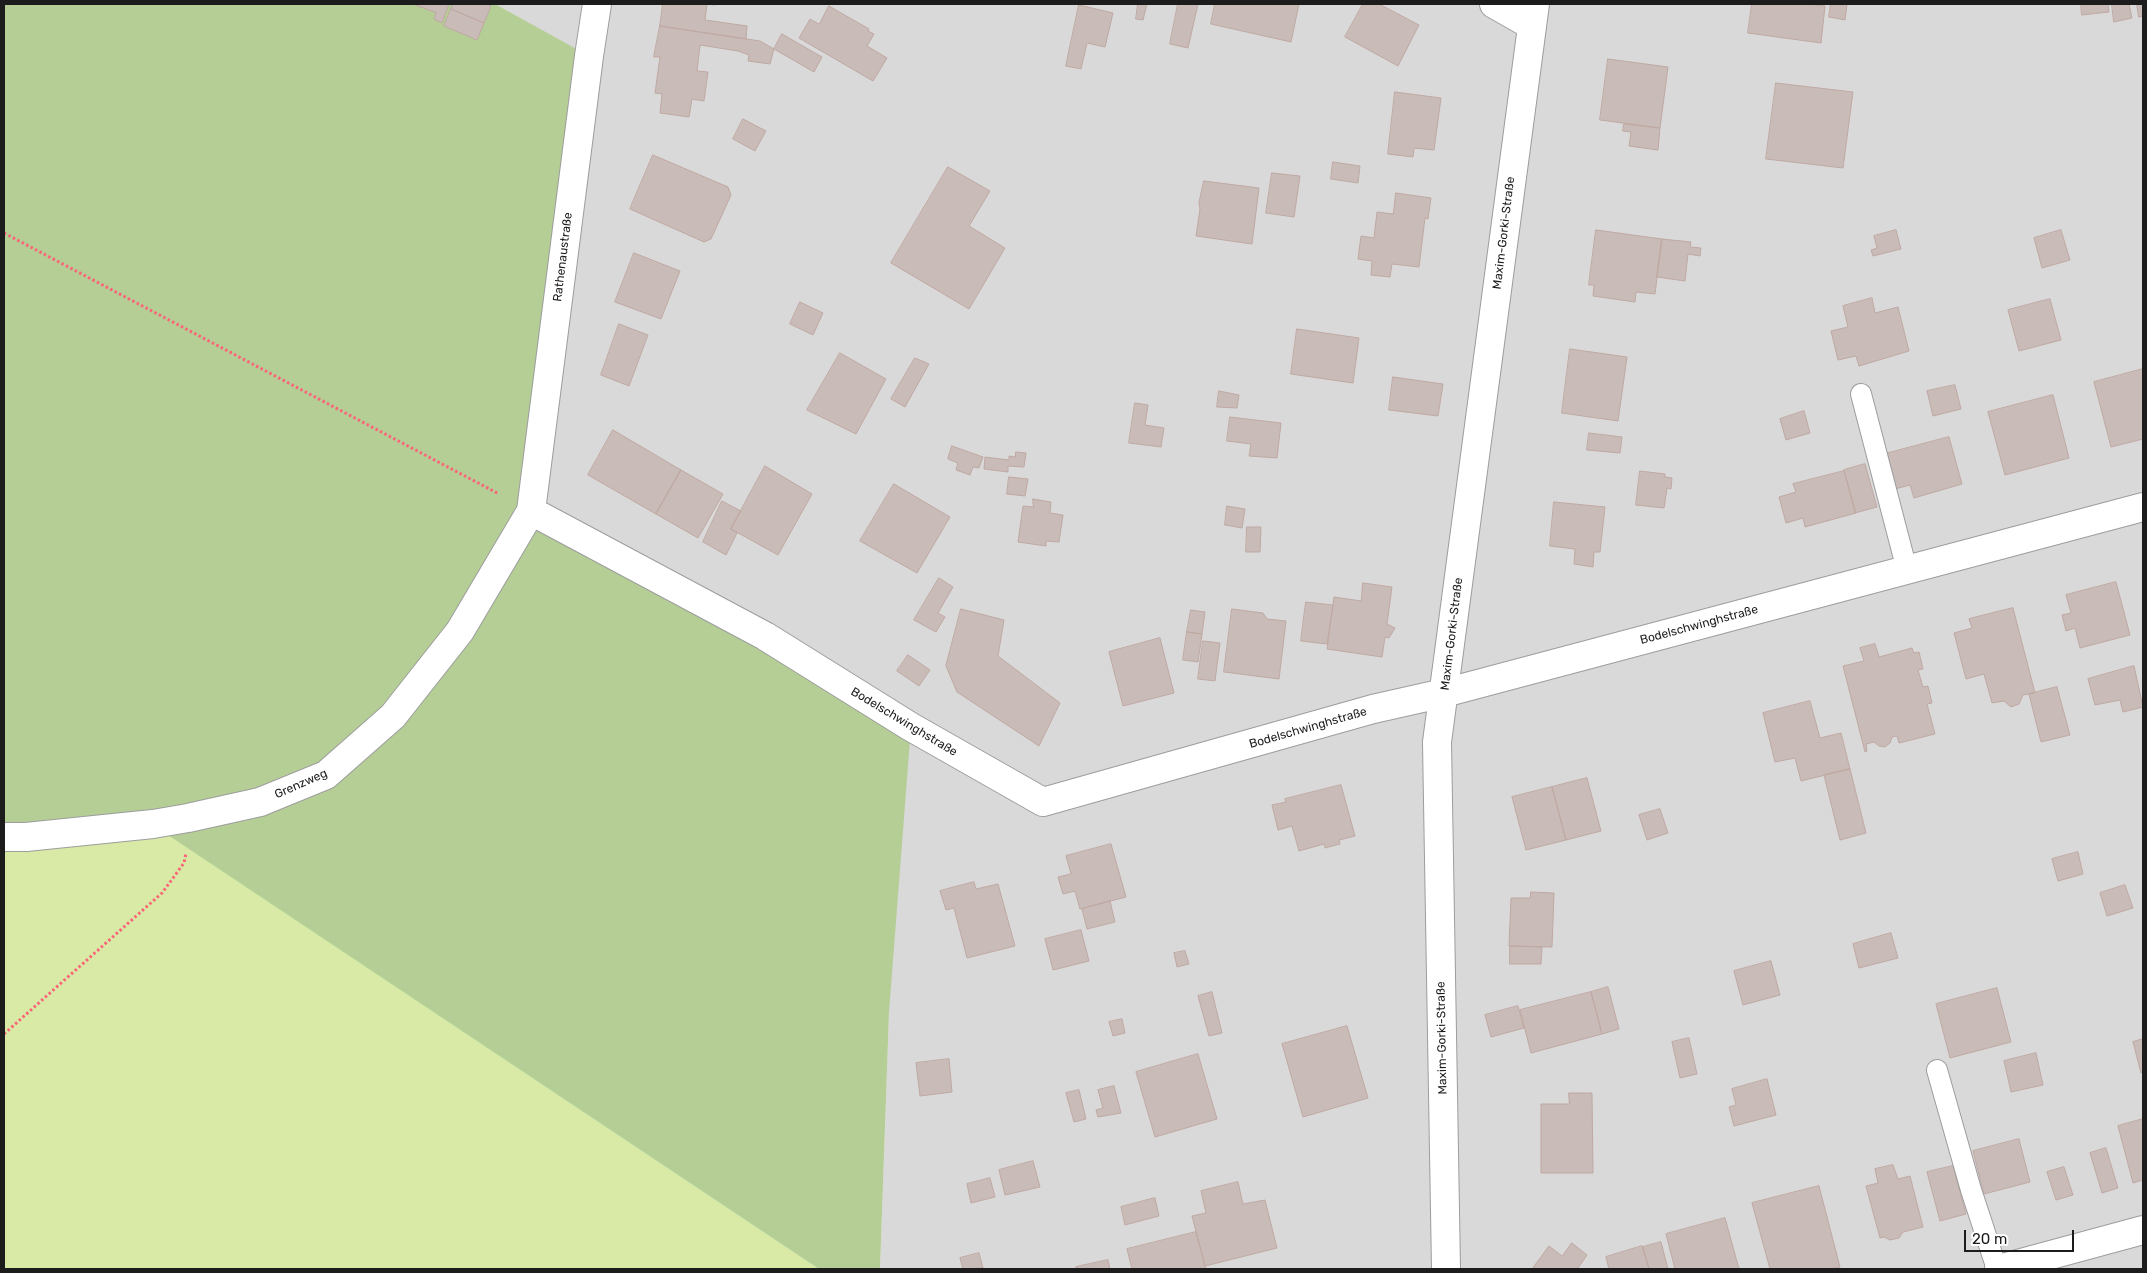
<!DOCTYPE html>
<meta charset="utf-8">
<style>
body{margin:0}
#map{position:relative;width:2147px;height:1273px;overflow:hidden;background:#eee7e1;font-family:Rubik,sans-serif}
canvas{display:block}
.frame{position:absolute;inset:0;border:5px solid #1c1c1c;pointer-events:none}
.scale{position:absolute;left:1964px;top:1230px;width:110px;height:22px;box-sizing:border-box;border:2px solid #1c1c1c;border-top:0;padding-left:6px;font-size:15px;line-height:18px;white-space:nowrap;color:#1c1c1c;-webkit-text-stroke:4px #fff;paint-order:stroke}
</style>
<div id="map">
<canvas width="2147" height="1273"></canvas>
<div class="frame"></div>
<div class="scale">20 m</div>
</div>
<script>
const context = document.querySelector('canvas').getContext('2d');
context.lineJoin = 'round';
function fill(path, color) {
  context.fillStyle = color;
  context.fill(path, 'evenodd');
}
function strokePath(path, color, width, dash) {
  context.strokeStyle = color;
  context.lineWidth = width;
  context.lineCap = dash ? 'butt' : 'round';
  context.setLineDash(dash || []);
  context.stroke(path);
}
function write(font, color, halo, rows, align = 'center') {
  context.font = font + ' Rubik,sans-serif';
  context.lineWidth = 4.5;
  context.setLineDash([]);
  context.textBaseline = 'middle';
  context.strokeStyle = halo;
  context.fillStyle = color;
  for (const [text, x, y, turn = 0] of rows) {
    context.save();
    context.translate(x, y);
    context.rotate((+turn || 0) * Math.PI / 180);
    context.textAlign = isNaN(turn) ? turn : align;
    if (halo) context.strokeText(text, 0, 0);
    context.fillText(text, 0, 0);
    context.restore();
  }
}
fill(new Path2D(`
 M 495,4 L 2143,4 L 2143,1269 L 880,1269 L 889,1012 L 531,511 L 589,57 Z`), '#dad9d9');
fill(new Path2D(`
 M 153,824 L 819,1269 L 4,1269 L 4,837 Z`), '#d8eaa5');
fill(new Path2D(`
 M 4,4 L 495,4 L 589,56 L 531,511 L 911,727 L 889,1012 L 880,1269 L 819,1269 L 153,825 L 4,834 Z`), '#b4ce95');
const building = new Path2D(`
 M 413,4 L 449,4 L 442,23 L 434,19 L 436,13 Z
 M 453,4 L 487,4 L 491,6 L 484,23 L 451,9 Z
 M 663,4 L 715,4 L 715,5 L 707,4 L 705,20 L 747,26 L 746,39 L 660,26 Z
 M 1138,4 L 1147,4 L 1143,20 L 1136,19 Z
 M 1178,4 L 1198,4 L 1188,48 L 1170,44 Z
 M 1215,4 L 1299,4 L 1291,42 L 1211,24 Z
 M 1363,4 L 1379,4 L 1419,25 L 1398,66 L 1345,37 Z
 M 1752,4 L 1809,4 L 1825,6 L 1821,43 L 1748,33 Z
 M 1831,4 L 1847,4 L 1845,20 L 1829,17 Z
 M 2081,4 L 2108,4 L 2109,12 L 2082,15 Z
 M 2112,4 L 2129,4 L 2132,18 L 2114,22 Z
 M 2137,4 L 2143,4 L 2143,16 L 2139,17 Z
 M 1079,5 L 1113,13 L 1105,47 L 1087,43 L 1081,69 L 1066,66 Z
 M 829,6 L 869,29 L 868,31 L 874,34 L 867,46 L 887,58 L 873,81 L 799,38 L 810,19 L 819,24 Z
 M 451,9 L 484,23 L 477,40 L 444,26 Z
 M 660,26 L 760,41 L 774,49 L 770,64 L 748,61 L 749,55 L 738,51 L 700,45 L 697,71 L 708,72 L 704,101 L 692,99 L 689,117 L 660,113 L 662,94 L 655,93 L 660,57 L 654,57 Z
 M 782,34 L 822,57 L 814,72 L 774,49 Z
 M 1608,59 L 1668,67 L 1660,128 L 1600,120 Z
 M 1776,83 L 1853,92 L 1843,168 L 1766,159 Z
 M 1395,92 L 1441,98 L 1434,150 L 1414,148 L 1413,157 L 1388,154 Z
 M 743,119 L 766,131 L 755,151 L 733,139 Z
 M 1624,124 L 1660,128 L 1658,150 L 1629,146 L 1631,132 L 1623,131 Z
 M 653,155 L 728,187 L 731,195 L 711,239 L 704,242 L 630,209 Z
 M 1333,162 L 1360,166 L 1358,183 L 1331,179 Z
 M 948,167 L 990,191 L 969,226 L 1005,248 L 969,309 L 891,263 Z
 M 1272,173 L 1300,176 L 1294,217 L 1266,213 Z
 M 1204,181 L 1259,188 L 1252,244 L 1196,236 L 1200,209 L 1199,203 Z
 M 1396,193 L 1431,198 L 1428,219 L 1425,218 L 1419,267 L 1392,264 L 1390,277 L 1371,275 L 1372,261 L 1358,259 L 1361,236 L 1374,238 L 1377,212 L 1393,214 Z
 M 1596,230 L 1662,239 L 1655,294 L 1636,292 L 1635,302 L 1593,296 L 1594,285 L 1589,285 Z
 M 1896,230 L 1901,249 L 1873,256 L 1871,250 L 1877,248 L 1874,236 Z
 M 2061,230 L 2070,260 L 2042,268 L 2034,238 Z
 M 1662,239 L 1691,242 L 1690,247 L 1701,248 L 1700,256 L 1688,254 L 1685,281 L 1657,277 Z
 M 634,253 L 680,271 L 661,319 L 615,302 Z
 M 1872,298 L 1875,313 L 1898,307 L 1909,351 L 1859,366 L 1856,356 L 1838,360 L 1831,331 L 1848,327 L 1843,306 Z
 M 2050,299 L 2061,340 L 2019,351 L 2008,310 Z
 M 800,302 L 823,313 L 813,335 L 790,324 Z
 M 619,324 L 648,335 L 629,386 L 601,375 Z
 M 1297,329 L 1359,338 L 1353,383 L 1291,374 Z
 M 1570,349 L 1627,357 L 1618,421 L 1562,413 Z
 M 840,353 L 886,379 L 856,434 L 807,410 Z
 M 915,358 L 929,364 L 905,407 L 891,399 Z
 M 2143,369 L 2143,439 L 2111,447 L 2094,382 Z
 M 1393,377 L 1443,384 L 1438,416 L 1389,410 Z
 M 1955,385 L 1961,409 L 1933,416 L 1927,391 Z
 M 1219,391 L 1239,395 L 1237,408 L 1217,407 Z
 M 2053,395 L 2069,458 L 2005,475 L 1988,412 Z
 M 1135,403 L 1148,405 L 1145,425 L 1164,428 L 1161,447 L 1129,443 Z
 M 1804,411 L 1810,433 L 1786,440 L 1780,419 Z
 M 1230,417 L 1281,423 L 1277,458 L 1249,456 L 1251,444 L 1227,441 Z
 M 613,430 L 681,470 L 656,514 L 588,475 Z
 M 1589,433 L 1622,437 L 1620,453 L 1587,450 Z
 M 1949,437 L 1962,484 L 1914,498 L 1910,485 L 1895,489 L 1885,454 Z
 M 952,446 L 983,457 L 979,468 L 973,467 L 970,475 L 956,470 L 958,463 L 948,459 Z
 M 1016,452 L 1026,453 L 1024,467 L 1008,466 L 1008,472 L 984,469 L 985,457 L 1009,460 L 1009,456 L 1015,457 Z
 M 1865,464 L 1877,507 L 1855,513 L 1844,470 Z
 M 765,466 L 812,494 L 778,555 L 731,529 Z
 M 681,470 L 723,494 L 698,538 L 656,514 Z
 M 1640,471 L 1665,474 L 1665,477 L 1672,478 L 1671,489 L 1667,488 L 1664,508 L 1636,505 Z
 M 1844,471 L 1856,513 L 1805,527 L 1803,518 L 1786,523 L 1779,497 L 1796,492 L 1793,484 Z
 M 1009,477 L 1028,479 L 1025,496 L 1007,494 Z
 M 894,484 L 950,517 L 917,573 L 860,541 Z
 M 1033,499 L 1051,502 L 1050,513 L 1063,515 L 1059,542 L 1046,541 L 1046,546 L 1018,542 L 1023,506 L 1033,507 Z
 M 722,501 L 741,511 L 731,529 L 737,533 L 726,555 L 703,542 Z
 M 1554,502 L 1605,507 L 1600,552 L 1594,552 L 1593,567 L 1574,564 L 1575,549 L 1550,546 Z
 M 1227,506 L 1245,509 L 1242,528 L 1225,525 Z
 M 1247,527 L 1261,527 L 1260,552 L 1246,552 Z
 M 939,578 L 953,587 L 938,613 L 945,617 L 936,632 L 914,620 Z
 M 2116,582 L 2130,635 L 2080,648 L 2075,628 L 2066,631 L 2062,615 L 2071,613 L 2066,595 Z
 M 1363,583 L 1392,587 L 1387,624 L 1395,628 L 1389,638 L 1385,637 L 1382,657 L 1327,649 L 1334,597 L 1361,601 Z
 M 1306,602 L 1333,605 L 1327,644 L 1301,641 Z
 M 2013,608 L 2035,693 L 2023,695 L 2019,704 L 2011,707 L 2004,701 L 1992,703 L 1984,674 L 1966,679 L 1954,633 L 1972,628 L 1969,619 Z
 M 961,609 L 1004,620 L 998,656 L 1060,703 L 1039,746 L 957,692 L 946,666 Z
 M 1232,609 L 1263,613 L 1267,619 L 1286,621 L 1279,679 L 1224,672 Z
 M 1191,610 L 1205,612 L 1202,634 L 1187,632 Z
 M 1187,632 L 1202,634 L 1198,662 L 1183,660 Z
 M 1160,638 L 1174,693 L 1123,706 L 1109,652 Z
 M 1203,641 L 1220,643 L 1215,681 L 1198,679 Z
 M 1875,644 L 1879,657 L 1912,648 L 1914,653 L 1919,652 L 1923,669 L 1918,670 L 1923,687 L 1928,686 L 1932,703 L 1927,704 L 1935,734 L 1899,743 L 1897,736 L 1892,737 L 1890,743 L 1885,747 L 1879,746 L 1874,742 L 1866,744 L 1867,751 L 1865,752 L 1843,666 L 1864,661 L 1860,648 Z
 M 908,655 L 930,670 L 919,686 L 897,671 Z
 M 2134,666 L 2143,707 L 2123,712 L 2120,700 L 2095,705 L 2088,679 Z
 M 2057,687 L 2070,735 L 2041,742 L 2029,694 Z
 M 1810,701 L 1820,738 L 1841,733 L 1850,769 L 1801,781 L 1795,758 L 1775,762 L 1763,713 Z
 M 1850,769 L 1866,833 L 1840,840 L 1824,775 Z
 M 1587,778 L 1601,831 L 1566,840 L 1552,787 Z
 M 1341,785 L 1355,836 L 1339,840 L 1340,844 L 1325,848 L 1324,844 L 1299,851 L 1292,826 L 1278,830 L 1272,805 L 1286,802 L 1285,799 Z
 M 1552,787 L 1566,840 L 1526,850 L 1512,797 Z
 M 1660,809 L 1668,833 L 1647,840 L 1639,815 Z
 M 1111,844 L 1126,897 L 1080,909 L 1075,891 L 1063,894 L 1058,877 L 1071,874 L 1066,856 Z
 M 2078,852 L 2083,874 L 2058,881 L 2052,859 Z
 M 974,882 L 976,889 L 998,884 L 1015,946 L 967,958 L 954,908 L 946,910 L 940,891 Z
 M 2125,885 L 2133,908 L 2107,916 L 2100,893 Z
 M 1531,892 L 1554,893 L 1552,947 L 1509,946 L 1511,898 L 1530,898 Z
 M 1110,901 L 1115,922 L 1087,929 L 1082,909 Z
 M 1081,930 L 1089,961 L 1053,970 L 1045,939 Z
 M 1891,933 L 1898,958 L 1859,968 L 1853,944 Z
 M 1510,946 L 1542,947 L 1541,964 L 1510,964 Z
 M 1185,951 L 1189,964 L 1177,967 L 1174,953 Z
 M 1771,961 L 1780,995 L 1743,1005 L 1734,971 Z
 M 1608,987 L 1619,1029 L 1602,1034 L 1591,992 Z
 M 1997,988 L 2011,1042 L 1950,1058 L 1936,1004 Z
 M 1212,992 L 1222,1033 L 1209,1036 L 1198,996 Z
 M 1591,992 L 1602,1034 L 1531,1053 L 1520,1010 Z
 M 1518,1006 L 1524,1028 L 1491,1037 L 1485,1015 Z
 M 1122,1019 L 1125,1033 L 1113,1036 L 1109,1022 Z
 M 1347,1026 L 1368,1098 L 1303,1117 L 1282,1044 Z
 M 1689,1038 L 1697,1074 L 1680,1078 L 1672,1042 Z
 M 2143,1039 L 2143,1072 L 2141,1073 L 2133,1042 Z
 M 2036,1053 L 2043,1085 L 2011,1092 L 2004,1061 Z
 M 1198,1054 L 1217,1119 L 1155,1137 L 1136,1072 Z
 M 949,1059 L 952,1092 L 920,1096 L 916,1063 Z
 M 1767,1079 L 1776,1115 L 1734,1126 L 1729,1107 L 1736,1105 L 1732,1089 Z
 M 1114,1086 L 1121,1113 L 1098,1117 L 1096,1110 L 1103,1108 L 1098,1090 Z
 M 1079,1090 L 1086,1119 L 1074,1122 L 1066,1093 Z
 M 1569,1093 L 1592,1093 L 1593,1173 L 1541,1173 L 1541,1104 L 1569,1104 Z
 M 2143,1119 L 2143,1180 L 2133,1183 L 2118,1126 Z
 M 2019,1139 L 2030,1182 L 1984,1194 L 1973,1151 Z
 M 2106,1148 L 2118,1188 L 2102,1193 L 2090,1153 Z
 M 1033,1161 L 1040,1187 L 1005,1195 L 999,1170 Z
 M 1893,1165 L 1898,1179 L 1910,1176 L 1923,1227 L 1903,1232 L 1899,1238 L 1890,1240 L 1884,1237 L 1880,1238 L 1866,1186 L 1878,1183 L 1875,1169 Z
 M 1953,1166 L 1966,1214 L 1940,1221 L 1927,1172 Z
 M 2064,1167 L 2073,1195 L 2056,1200 L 2047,1172 Z
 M 990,1178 L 995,1197 L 971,1203 L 967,1184 Z
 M 1238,1182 L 1243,1204 L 1265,1200 L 1277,1248 L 1205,1266 L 1192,1216 L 1206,1213 L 1201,1191 Z
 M 1819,1186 L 1840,1267 L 1830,1269 L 1770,1269 L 1752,1203 Z
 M 1155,1198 L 1159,1216 L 1125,1225 L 1121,1207 Z
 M 1725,1218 L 1739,1269 L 1675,1269 L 1666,1234 Z
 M 1196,1232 L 1206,1269 L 1132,1269 L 1127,1249 Z
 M 1661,1242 L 1668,1269 L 1649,1269 L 1643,1247 Z
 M 1572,1243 L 1587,1255 L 1578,1268 L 1580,1269 L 1532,1269 L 1549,1246 L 1562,1256 Z
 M 1642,1246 L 1649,1269 L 1609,1269 L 1606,1257 Z
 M 979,1253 L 983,1268 L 963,1269 L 960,1258 Z
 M 1108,1260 L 1110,1269 L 1076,1269 L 1076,1267 Z`);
fill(building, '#c9bbb8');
strokePath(building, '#c0a9a3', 1);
const service = new Path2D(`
 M 1861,394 L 1907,570
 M 1937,1070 L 1971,1190 L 1997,1269`);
const minor = new Path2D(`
 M 1494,4 L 1531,25
 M 531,511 L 765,636 L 911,727 L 1043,802 L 1373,709 L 1444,693 L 2143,507
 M 4,837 L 26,837 L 153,824 L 188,818 L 260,802 L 326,775 L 393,716 L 460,631 L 531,511 L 589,56 L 597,4
 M 1446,1269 L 1437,742 L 1535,4
 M 1999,1269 L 2143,1230`);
strokePath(service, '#9d9d9d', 22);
strokePath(minor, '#9d9d9d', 30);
strokePath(new Path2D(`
 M 4,233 L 499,494
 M 4,1034 L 162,893 L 184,863 L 186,853`), '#fc6479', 3, [2.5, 2.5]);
strokePath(service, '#fff', 20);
strokePath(minor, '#fff', 28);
write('12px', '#1c1c1c', '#fff', [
 ["Maxim-Gorki-Straße",1504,233,-83],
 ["Rathenaustraße",563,257,-83],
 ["Bodelschwinghstraße",1699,625,-15],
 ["Maxim-Gorki-Straße",1452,634,-83],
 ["Bodelschwinghstraße",904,722,31],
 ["Bodelschwinghstraße",1308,728,-16],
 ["Grenzweg",301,784,-24],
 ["Maxim-Gorki-Straße",1442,1038,-91]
]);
</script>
